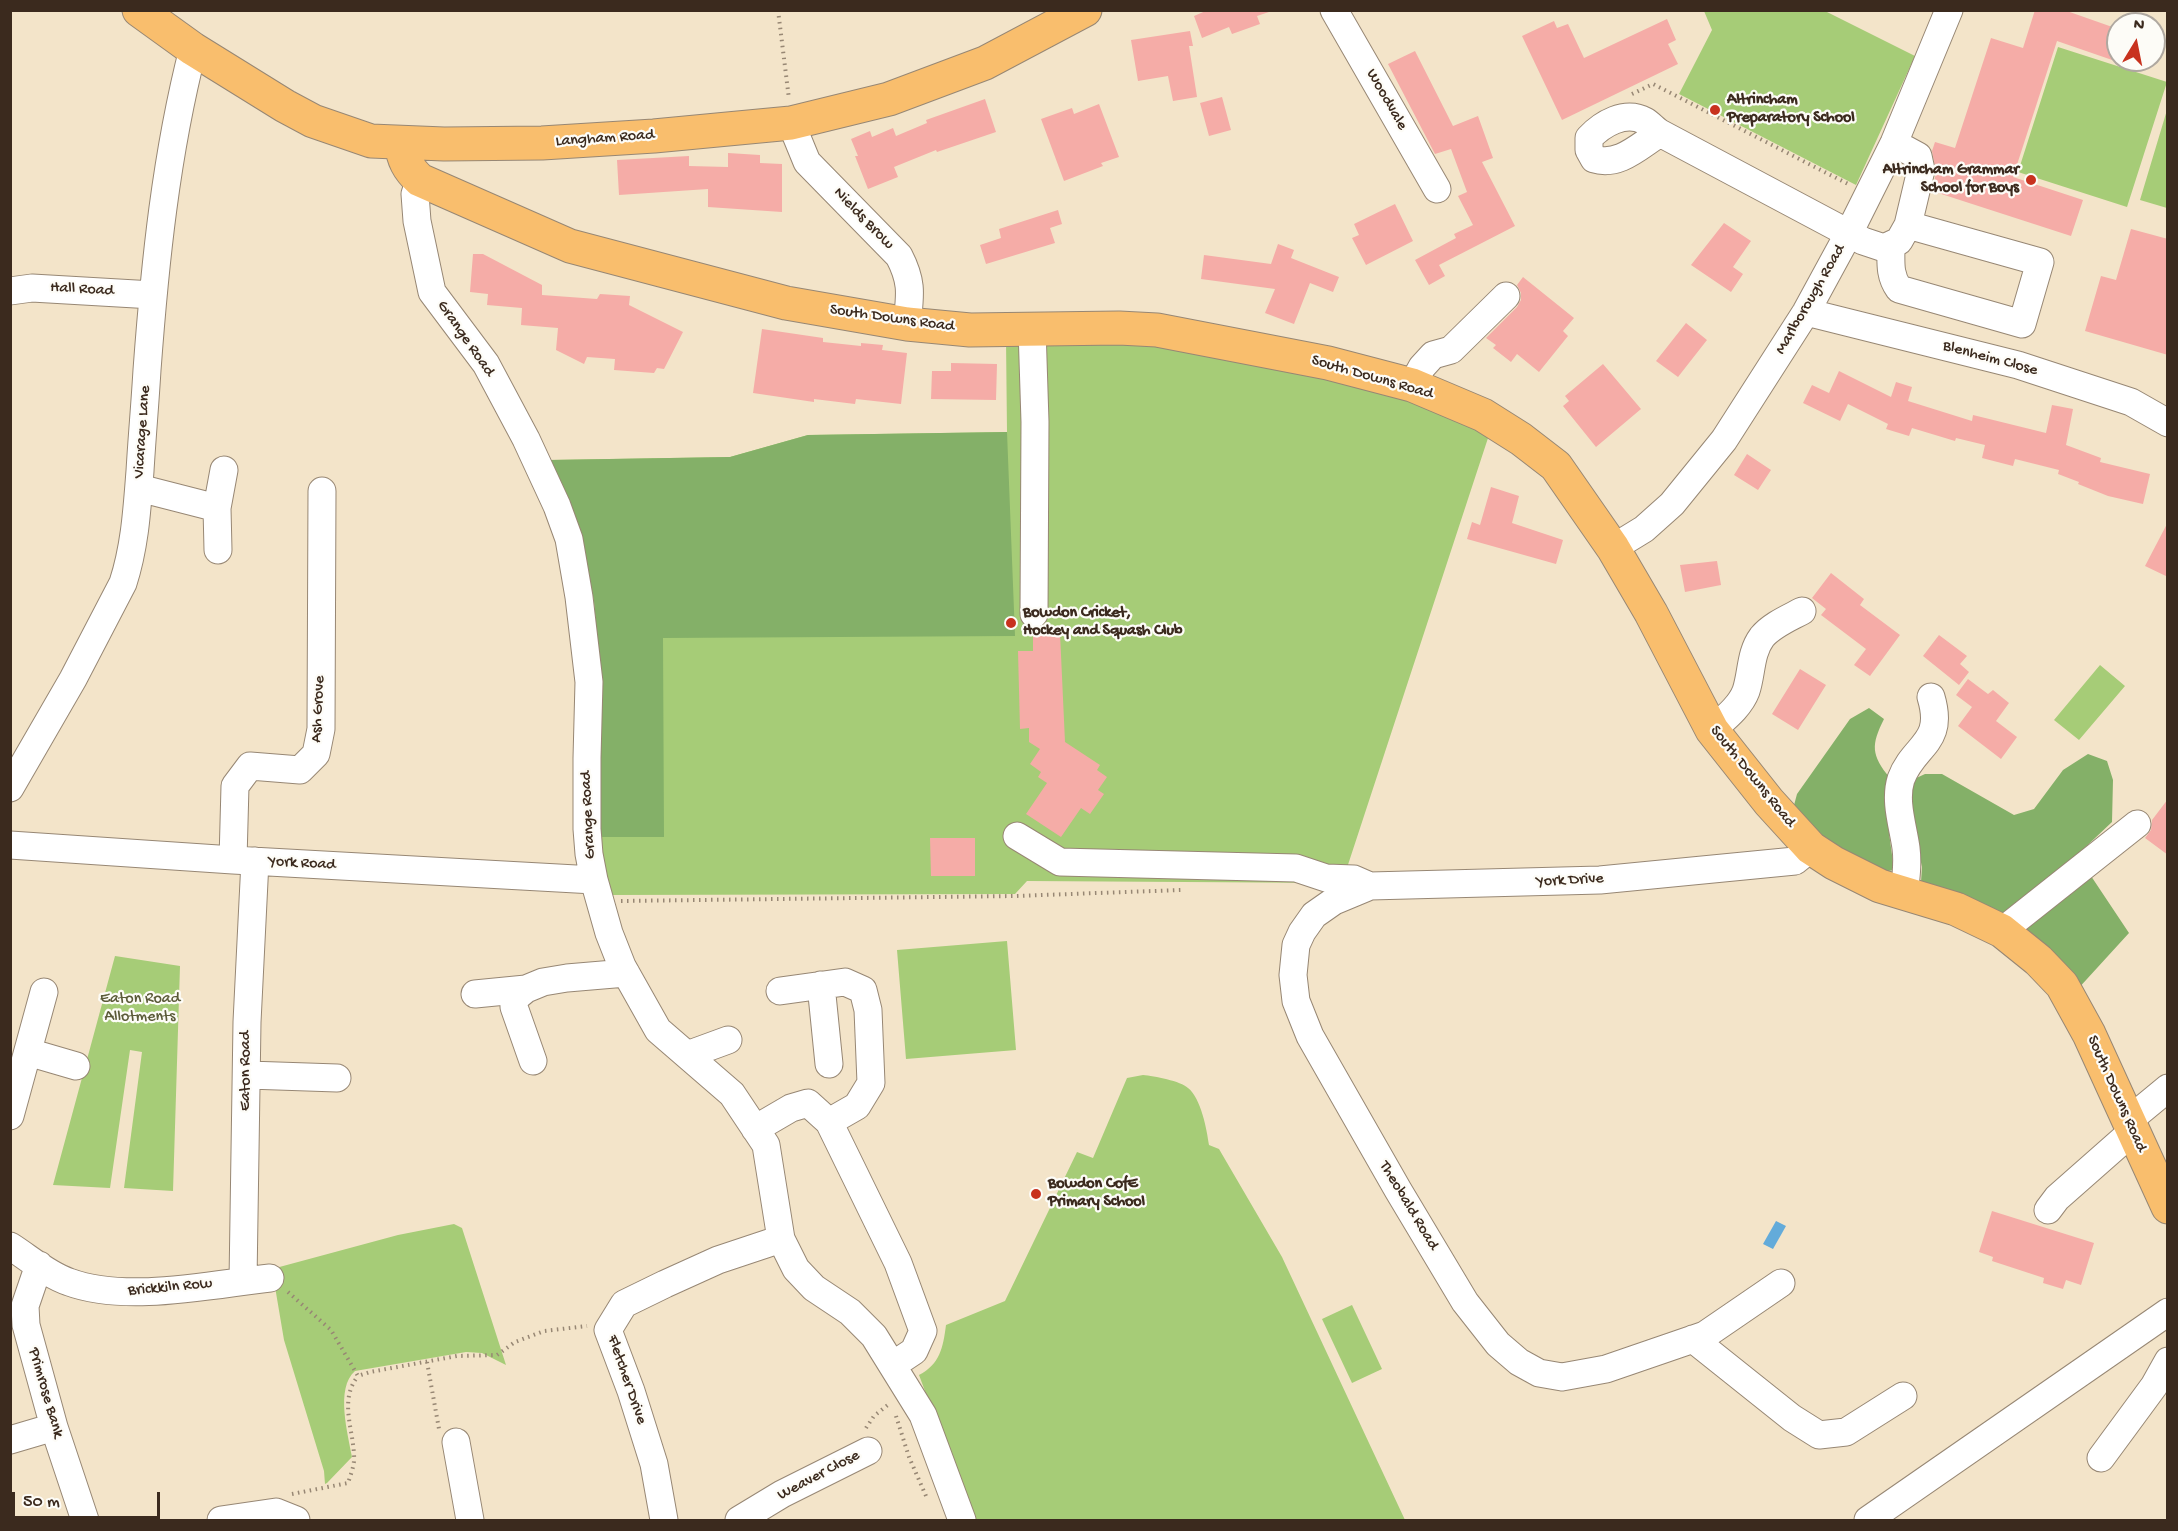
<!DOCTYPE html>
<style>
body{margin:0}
#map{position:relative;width:2178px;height:1531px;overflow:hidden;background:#f3e4c9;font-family:"Gochi Hand",sans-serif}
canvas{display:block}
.frame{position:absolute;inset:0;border:12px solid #3b2a1e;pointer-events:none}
.north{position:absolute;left:2106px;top:12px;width:60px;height:60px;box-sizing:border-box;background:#fdfcf7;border:2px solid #afa8a0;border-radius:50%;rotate:10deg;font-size:16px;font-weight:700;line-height:24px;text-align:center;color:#3b2a1e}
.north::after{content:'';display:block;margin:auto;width:21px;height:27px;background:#c8321e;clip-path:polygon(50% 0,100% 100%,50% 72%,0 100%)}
.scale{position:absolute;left:12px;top:1492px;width:148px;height:27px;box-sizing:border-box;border:3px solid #3b2a1e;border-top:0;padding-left:8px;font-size:18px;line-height:21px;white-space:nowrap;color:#3b2a1e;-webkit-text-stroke:4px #fdfcf7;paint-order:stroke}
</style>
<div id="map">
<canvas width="2178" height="1531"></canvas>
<div class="frame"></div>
<div class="north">N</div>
<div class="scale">50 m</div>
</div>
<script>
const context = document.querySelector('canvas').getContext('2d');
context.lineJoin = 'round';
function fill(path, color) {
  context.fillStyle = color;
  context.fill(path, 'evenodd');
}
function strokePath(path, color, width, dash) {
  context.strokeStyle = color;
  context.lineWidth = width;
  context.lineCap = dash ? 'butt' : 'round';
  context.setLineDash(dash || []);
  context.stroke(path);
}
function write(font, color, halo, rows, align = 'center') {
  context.font = font + ' "Gochi Hand",sans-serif';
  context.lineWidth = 4.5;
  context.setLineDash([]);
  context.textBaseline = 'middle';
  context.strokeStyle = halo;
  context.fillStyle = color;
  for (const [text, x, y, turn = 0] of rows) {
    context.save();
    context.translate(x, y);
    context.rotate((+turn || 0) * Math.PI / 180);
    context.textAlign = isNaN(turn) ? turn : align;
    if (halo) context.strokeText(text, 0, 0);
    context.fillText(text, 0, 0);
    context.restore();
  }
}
fill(new Path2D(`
 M 1704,11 L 1825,11 L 1915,56 L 1856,185 L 1679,94 L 1712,30 Z
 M 2058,47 L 2167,82 L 2127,207 L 2018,172 Z
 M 2167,110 L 2167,208 L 2140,200 Z
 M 1006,339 L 1171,346 L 1371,387 L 1463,422 L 1488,438 L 1342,883 L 1027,881 L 1015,894 L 608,895 L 601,841 L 598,645 L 594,601 L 584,548 L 549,460 L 730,457 L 808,435 L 1007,432 Z
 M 2100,665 L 2125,686 L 2079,740 L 2054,720 Z
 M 1007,941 L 1016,1050 L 906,1059 L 897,950 Z
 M 115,956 L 180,966 L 173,1191 L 124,1188 L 142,1052 L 130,1050 L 110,1188 L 53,1185 Z
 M 1143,1075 C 1154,1076 1181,1081 1188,1088 C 1201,1098 1207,1130 1209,1145 L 1219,1149 L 1282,1257 L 1405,1520 L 973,1520 L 919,1375 C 940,1364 943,1348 946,1325 L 1005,1301 L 1077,1152 L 1093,1158 L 1127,1078 Z
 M 454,1224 L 462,1228 L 506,1365 L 482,1353 L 466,1352 L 355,1371 C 335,1388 348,1434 352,1457 L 327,1483 L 325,1484 L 324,1471 L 284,1340 L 272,1269 L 398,1235 Z
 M 1352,1305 L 1382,1369 L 1352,1383 L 1322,1319 Z`), '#a6cc77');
fill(new Path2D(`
 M 1007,432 L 1015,636 L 663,638 L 664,837 L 600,837 L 598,645 L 594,601 L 584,548 L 549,460 L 730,457 L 808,435 Z
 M 1869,708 L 1884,719 C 1871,745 1871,755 1890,778 L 1886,810 L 1894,870 L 1883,872 L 1828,846 L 1793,809 L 1797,794 L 1850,719 Z
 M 2088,754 L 2107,761 L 2113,780 L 2112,822 L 2075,857 L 1997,921 L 1921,882 L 1922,867 L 1907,797 L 1912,780 L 1925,774 L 1942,774 L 2014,815 L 2034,809 L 2063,770 Z
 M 2089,873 L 2129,933 L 2076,991 L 2017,930 Z`), '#84b068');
fill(new Path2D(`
 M 1776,1221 L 1786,1226 L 1773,1249 L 1763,1244 Z`), '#63abda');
fill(new Path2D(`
 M 1208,10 L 1269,10 L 1269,12 L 1257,16 L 1260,24 L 1232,34 L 1229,27 L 1202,38 L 1194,16 Z
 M 2035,10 L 2064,10 L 2118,29 L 2118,62 L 2057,41 L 2013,177 L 2083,200 L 2071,236 L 1932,191 L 1936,173 L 1932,151 L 1935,142 L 1955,148 L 1991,38 L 2023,48 Z
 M 1667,19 L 1676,40 L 1668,44 L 1678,64 L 1562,120 L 1522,36 L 1554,21 L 1557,28 L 1568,24 L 1584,58 Z
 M 1190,31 L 1193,46 L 1189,46 L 1197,97 L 1173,101 L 1168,76 L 1138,81 L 1131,40 Z
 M 1415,51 L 1453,126 L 1478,116 L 1493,158 L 1482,162 L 1515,226 L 1439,265 L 1445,276 L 1429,285 L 1415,260 L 1456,238 L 1454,234 L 1473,225 L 1458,196 L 1467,192 L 1451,149 L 1435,154 L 1388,64 Z
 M 1222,97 L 1231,130 L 1209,136 L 1200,103 Z
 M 985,99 L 996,132 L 937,152 L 936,150 L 894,167 L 898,177 L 868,189 L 855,156 L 858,156 L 851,139 L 870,131 L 872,137 L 893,128 L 896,136 L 927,123 L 926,120 Z
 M 1099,104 L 1119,157 L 1101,163 L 1103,166 L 1064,181 L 1041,119 L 1072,108 L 1074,114 Z
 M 728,153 L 760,155 L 760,163 L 782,164 L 782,212 L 708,207 L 708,189 L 619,195 L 617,160 L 689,156 L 689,166 L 728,167 Z
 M 1395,204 L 1413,241 L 1366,265 L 1352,238 L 1359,235 L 1354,224 Z
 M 1058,210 L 1062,224 L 1050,228 L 1055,243 L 986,264 L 980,245 L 1001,238 L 999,229 Z
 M 1724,223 L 1751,241 L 1733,267 L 1743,274 L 1731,292 L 1691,265 Z
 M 2131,229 L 2168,239 L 2168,355 L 2085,331 L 2101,276 L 2116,280 Z
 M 1278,244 L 1294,250 L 1291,258 L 1339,277 L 1333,292 L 1310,283 L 1294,324 L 1265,313 L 1275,289 L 1201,279 L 1204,255 L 1271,264 Z
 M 473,254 L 483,254 L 542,285 L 542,295 L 597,299 L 600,294 L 630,296 L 629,305 L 683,332 L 664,369 L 657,368 L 654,373 L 614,370 L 615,359 L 587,357 L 584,364 L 556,350 L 558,328 L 521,325 L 522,308 L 487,305 L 488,294 L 470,292 Z
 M 1523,277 L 1574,318 L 1563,331 L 1568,336 L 1539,372 L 1517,354 L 1511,362 L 1493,348 L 1496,345 L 1486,338 L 1517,307 L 1521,300 L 1521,293 L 1517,285 Z
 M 1686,323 L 1707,340 L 1678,377 L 1656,361 Z
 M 762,329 L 823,338 L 823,342 L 861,346 L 861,343 L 883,345 L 882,350 L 907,353 L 901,404 L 856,399 L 855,404 L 814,399 L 814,402 L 753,393 Z
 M 951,363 L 997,364 L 996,400 L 931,399 L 932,371 L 951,371 Z
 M 1603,364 L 1641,409 L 1596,447 L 1563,406 L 1569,401 L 1565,396 Z
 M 1839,371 L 1891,397 L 1896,382 L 1912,387 L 1908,401 L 1972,421 L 1973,415 L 2046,433 L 2052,405 L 2073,409 L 2066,445 L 2101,458 L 2100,462 L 2150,474 L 2143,504 L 2108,496 L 2078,484 L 2079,482 L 2058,474 L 2059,470 L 2015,459 L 2013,466 L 1982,458 L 1985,445 L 1956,438 L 1955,441 L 1912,428 L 1909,436 L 1886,429 L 1888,424 L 1848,404 L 1840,421 L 1803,403 L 1812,385 L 1829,393 Z
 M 1747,454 L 1771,470 L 1758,490 L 1734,475 Z
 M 1491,487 L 1519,496 L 1512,523 L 1563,540 L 1556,564 L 1467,539 L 1472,522 L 1480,525 Z
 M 2168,522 L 2168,577 L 2145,566 Z
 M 1717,561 L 1721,585 L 1685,592 L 1680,565 Z
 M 1831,573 L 1864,599 L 1860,605 L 1900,635 L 1870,676 L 1854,665 L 1866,649 L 1821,615 L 1826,609 L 1812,598 Z
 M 1060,633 L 1065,742 L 1100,765 L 1097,770 L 1107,777 L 1098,790 L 1104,794 L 1090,814 L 1081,808 L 1061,837 L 1026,814 L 1047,783 L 1038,777 L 1041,772 L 1030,764 L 1040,749 L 1029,742 L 1029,728 L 1020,729 L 1018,651 L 1033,651 L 1033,634 Z
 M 1939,635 L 1967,656 L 1960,664 L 1969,672 L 1959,685 L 1923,656 Z
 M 1800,669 L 1826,685 L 1798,730 L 1772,714 Z
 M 1968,679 L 1988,694 L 1993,690 L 2009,703 L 1996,721 L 2017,737 L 2001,759 L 1958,726 L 1972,707 L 1956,695 Z
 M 2168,799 L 2168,855 L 2145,838 L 2151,830 L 2152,820 Z
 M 930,838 L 975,838 L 975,876 L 931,876 Z
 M 1992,1211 L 2094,1243 L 2081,1285 L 2066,1280 L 2063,1289 L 2043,1283 L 2044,1278 L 1992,1261 L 1993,1257 L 1979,1252 Z`), '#f5aca7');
const minor = new Path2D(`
 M 1334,10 L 1437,189
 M 791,123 L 807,162 L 899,256 C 913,283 910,295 907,324
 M 1660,133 C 1639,146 1619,167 1594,159 L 1589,150 L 1589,138 C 1602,124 1625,110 1645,121 C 1650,124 1655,130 1660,133 L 1863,241 L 1884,248 L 1899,241 L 1908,225 L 1921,170 L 1918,156 L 1894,143
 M 420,180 L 415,194 L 417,221 L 432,292 L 486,364 L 526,439 L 557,506 L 569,539 L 579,597 L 589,682 L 587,758 L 587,829 L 589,854 L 594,880 L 609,933 L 622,966 L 658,1030 L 732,1094 L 766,1145 L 781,1239 L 796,1269 L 814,1288 L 850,1312 L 874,1336 L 923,1415 L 962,1520
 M 1891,245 C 1891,262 1889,275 1899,289 L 2022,324 L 2040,262 L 1908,225
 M 10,291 L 32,288 L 153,295
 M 1806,312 L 2018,365 L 2131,402 L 2168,423
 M 1032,328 L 1035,422 L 1034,614
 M 1412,385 L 1422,367 L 1433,355 L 1451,350 L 1506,296
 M 139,488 L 217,508 L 224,470
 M 217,508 L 218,550
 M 1613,548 L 1644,529 L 1672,504 L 1724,440 L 1806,312 L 1849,233 L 1894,143 L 1949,10
 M 1712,730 C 1724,719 1740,707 1746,691 C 1752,673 1750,653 1762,637 C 1772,625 1789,618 1802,611
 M 10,788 L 73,679 L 123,583 C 135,546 137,509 140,471 C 142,437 145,404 147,370 C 155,262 166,155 193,49
 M 1017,836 L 1060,862 L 1296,868 L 1326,878 L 1354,879 L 1370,886 L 1600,880 L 1795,861 L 1811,848
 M 10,845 L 233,860 L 594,880
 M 233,860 L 235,786 L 250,766 L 300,770 L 316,754 L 321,729 L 322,491
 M 1370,886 L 1334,901 L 1314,915 L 1302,932 L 1296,945 L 1293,975 L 1296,1001 L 1310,1036 L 1398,1190 L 1465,1302 L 1498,1344 L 1519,1362 L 1539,1373 L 1562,1377 L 1606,1369 L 1705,1335 L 1781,1283
 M 1904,894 C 1906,879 1908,864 1906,848 C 1903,826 1894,801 1901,779 C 1914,744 1945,744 1931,697
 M 2002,931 L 2137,824
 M 821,985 L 829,1064
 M 526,989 L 514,999 L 514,1007 L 533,1061
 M 780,991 L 845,982 L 863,990 L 868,1010 L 871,1083 L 857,1106 L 829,1122
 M 475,994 L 526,989 L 543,982 L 567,978 L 626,973
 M 28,1052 L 76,1066
 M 687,1055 L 728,1040
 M 248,1075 L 337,1078
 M 10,1116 L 44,992
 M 2128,1121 L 2168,1088
 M 755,1129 L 791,1108 L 808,1103 L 829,1122 L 898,1263 L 923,1331 L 914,1351 L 893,1365
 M 2048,1210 L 2057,1198 L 2133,1131
 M 10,1246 C 29,1258 48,1275 69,1282 C 126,1303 209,1285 270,1278
 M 39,1265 L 25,1306 L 26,1325 L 54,1427 L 85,1520
 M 243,1281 L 247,1022 L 255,861
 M 1693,1339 L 1792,1418 L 1819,1435 L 1846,1432 L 1903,1396
 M 10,1440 L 54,1427
 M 456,1442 L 470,1520
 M 2101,1458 L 2154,1386 L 2168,1361
 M 221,1520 L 276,1512 L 296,1520
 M 664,1520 L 654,1464 L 631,1391 L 608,1330 L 624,1304 L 665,1284 L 718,1260 L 781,1239
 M 739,1520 L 782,1494 L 868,1451
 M 1868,1520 L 2168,1312`);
const major = new Path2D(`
 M 139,10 L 193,49 L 285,106 L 313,121 L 371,141 L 444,144 L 542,143 L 654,136 L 791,123 L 889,99 L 985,63 L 1085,10
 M 401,143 C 403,159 408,169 420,180 L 570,246 L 786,303 L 907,324 L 970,330 L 1119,328 L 1157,330 L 1328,363 L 1412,385 L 1483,415 L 1521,439 L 1556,466 L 1613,548 L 1651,613 L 1712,730 L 1769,802 L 1811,848 L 1834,863 L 1880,886 L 1956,909 L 2002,931 L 2038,960 L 2062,985 L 2089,1034 L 2168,1207`);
strokePath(minor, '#978774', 29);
strokePath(major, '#978774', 35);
strokePath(new Path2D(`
 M 778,10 L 789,99
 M 1632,94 L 1653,84 L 1850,185
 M 621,901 L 1015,896 L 1181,890
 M 288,1292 L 331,1330 L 358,1376 L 370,1372 L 457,1356 L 497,1355 L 515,1342 L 544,1331 L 587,1326
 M 427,1362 L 439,1429
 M 896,1416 L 909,1457 L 926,1496
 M 866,1428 L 874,1416 L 889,1404
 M 292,1494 L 348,1483 C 351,1474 355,1464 354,1455 C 353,1428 339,1400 358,1376`), '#978774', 4, [1.5, 4.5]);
strokePath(minor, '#fff', 27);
strokePath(major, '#f9be6d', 33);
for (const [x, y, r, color] of [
 [1715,110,6,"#c8321e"],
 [2031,180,6,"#c8321e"],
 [1011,623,6,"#c8321e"],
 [1036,1194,6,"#c8321e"]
]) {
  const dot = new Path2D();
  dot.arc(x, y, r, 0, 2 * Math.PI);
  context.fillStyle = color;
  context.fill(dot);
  strokePath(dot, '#fdfcf7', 2);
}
write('16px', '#3b2a1e', '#fdfcf7', [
 ["Woodvale",1386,100,60],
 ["Langham Road",605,139,-4],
 ["Nields Brow",863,219,46],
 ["Hall Road",82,290,3],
 ["Marlborough Road",1811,300,-60],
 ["South Downs Road",892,319,8],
 ["Grange Road",465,339,55],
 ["Blenheim Close",1990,359,15],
 ["South Downs Road",1372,378,16],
 ["Vicarage Lane",143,432,-86],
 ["Ash Grove",319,709,-87],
 ["South Downs Road",1752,777,51],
 ["Grange Road",589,815,-93],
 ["York Road",302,864,3],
 ["York Drive",1570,881,-3],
 ["Eaton Road",247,1071,-90],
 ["South Downs Road",2116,1094,66],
 ["Theobald Road",1408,1206,59],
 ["Brickkiln Row",170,1288,-5],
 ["Fletcher Drive",626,1380,71],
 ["Primrose Bank",45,1393,74],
 ["Weaver Close",819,1476,-28]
]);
write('bold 16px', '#3b2a1e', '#fdfcf7', [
 ["Altrincham",1727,101],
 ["Preparatory School",1727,119],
 ["Altrincham Grammar",2019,171,"right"],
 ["School for Boys",2019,189,"right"],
 ["Bowdon Cricket,",1023,614],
 ["Hockey and Squash Club",1023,632],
 ["Bowdon CofE",1048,1185],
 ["Primary School",1048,1203]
], 'left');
write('16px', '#5b5b39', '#fdfcf7', [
 ["Eaton Road",140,1000],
 ["Allotments",140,1018]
]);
</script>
